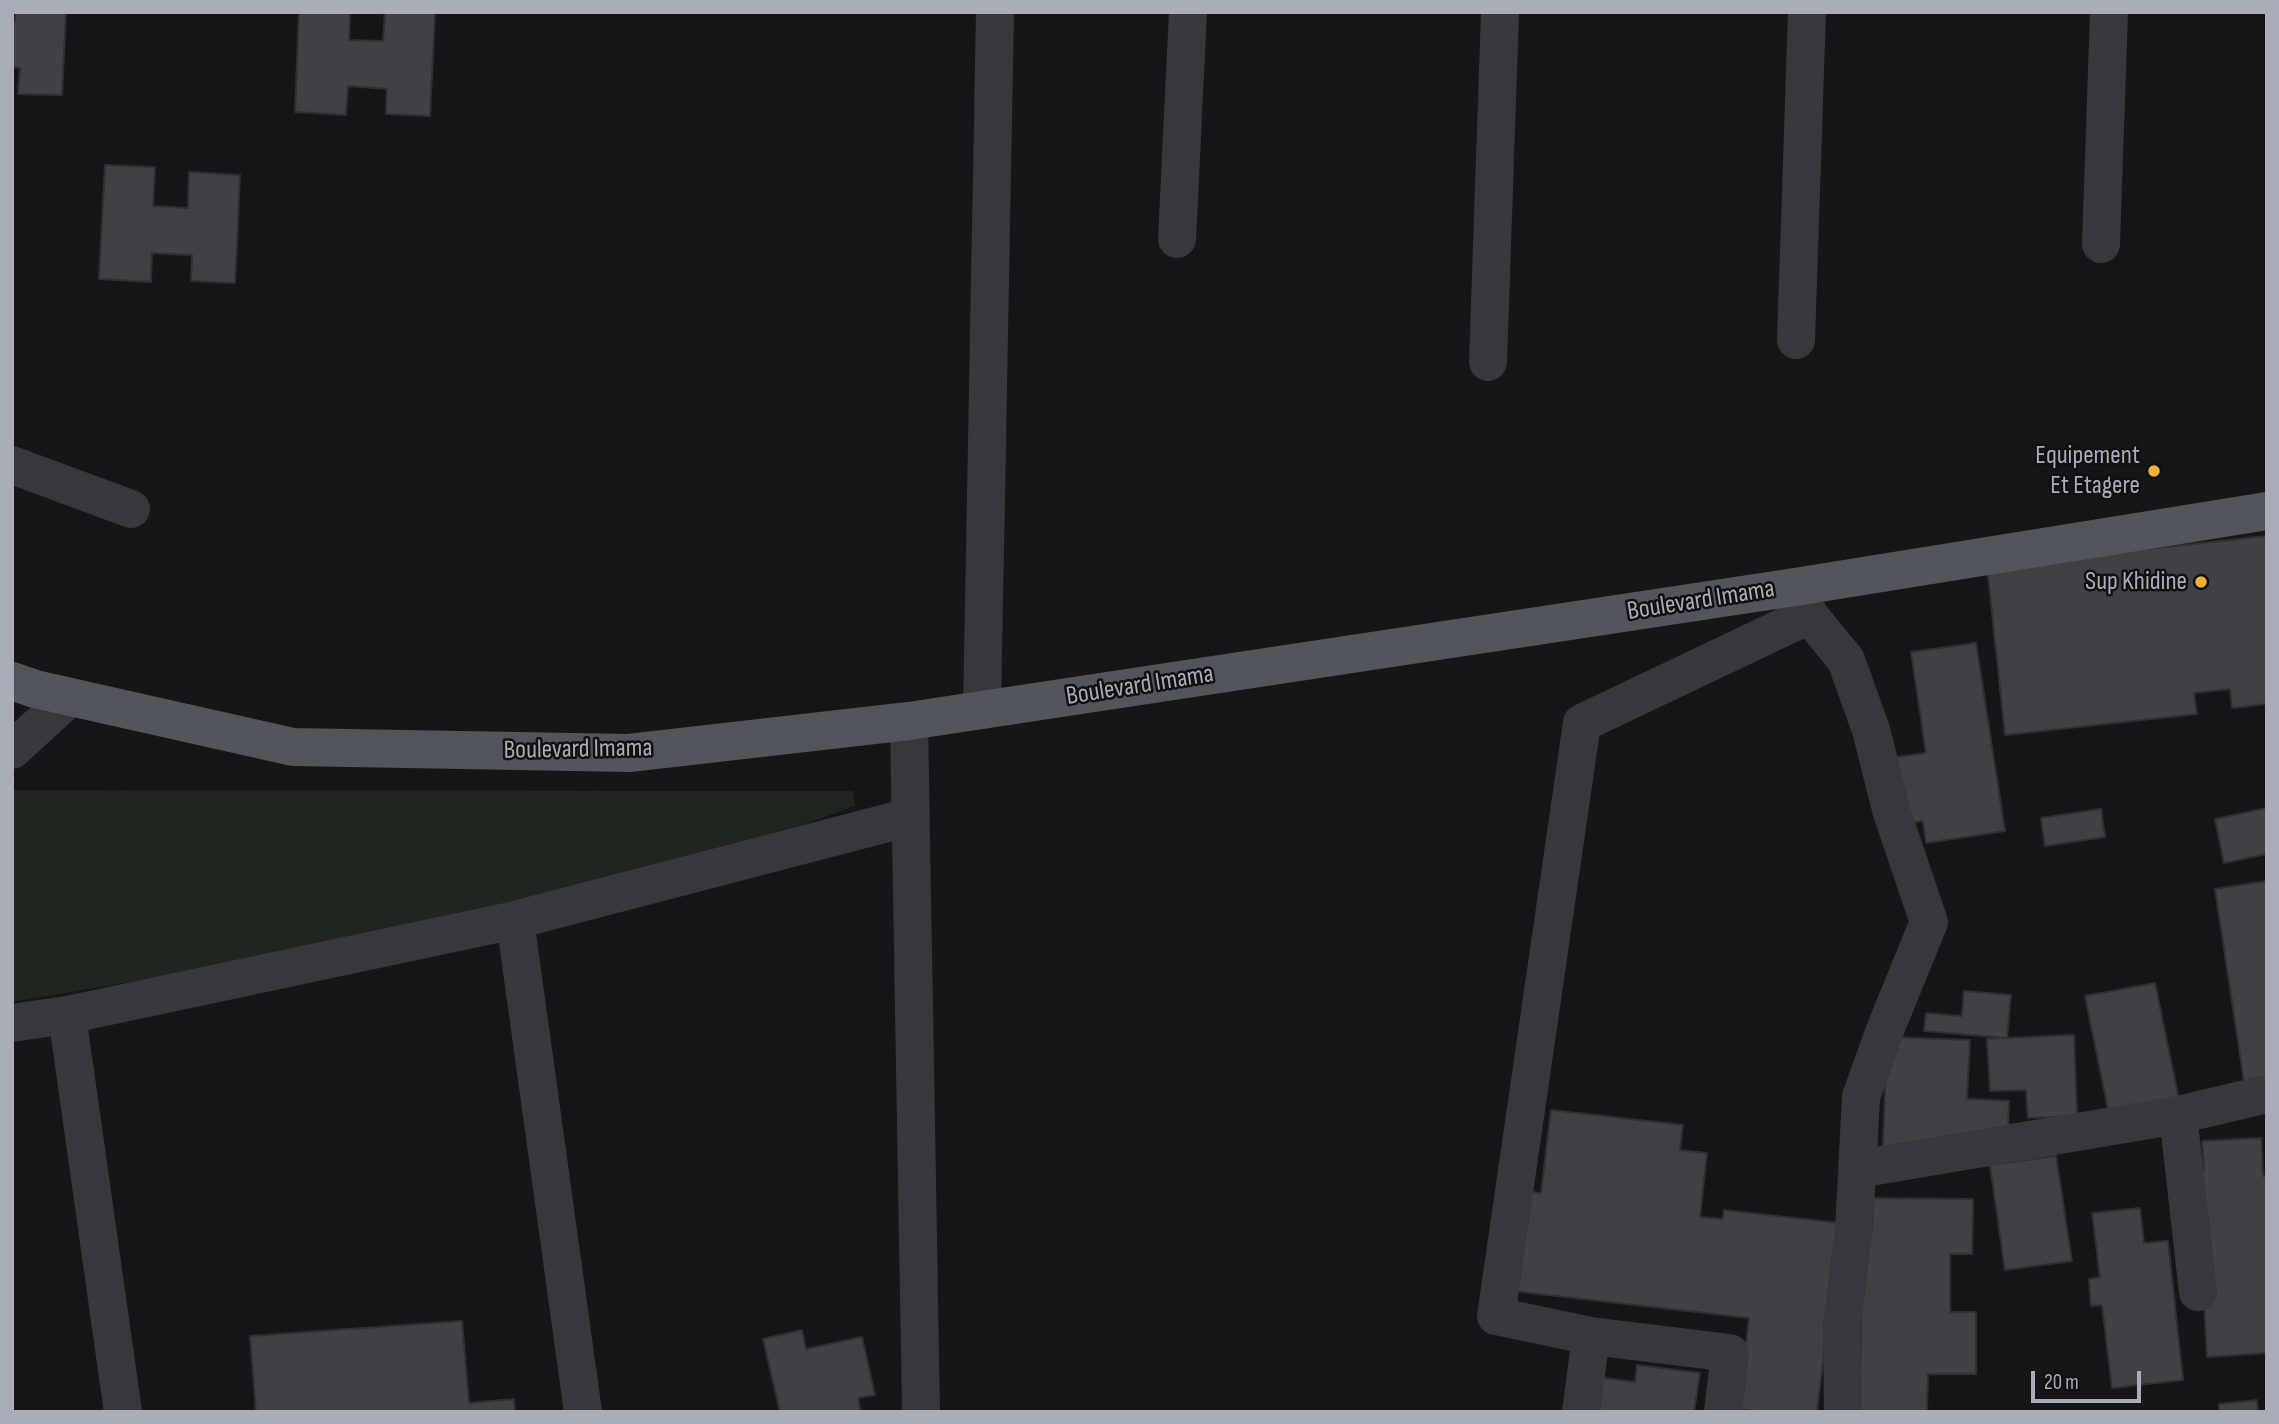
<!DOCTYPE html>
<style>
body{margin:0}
#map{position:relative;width:2279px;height:1424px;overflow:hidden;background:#161618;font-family:"Sofia Sans Condensed",sans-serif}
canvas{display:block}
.frame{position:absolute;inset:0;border:14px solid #a8adb8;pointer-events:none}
.scale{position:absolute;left:2031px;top:1371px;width:110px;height:32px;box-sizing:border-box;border:4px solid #a8adb8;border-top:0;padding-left:9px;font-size:21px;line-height:24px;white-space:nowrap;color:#a8adb8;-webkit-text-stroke:5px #111113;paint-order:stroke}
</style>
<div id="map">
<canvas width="2279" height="1424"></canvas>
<div class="frame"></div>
<div class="scale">20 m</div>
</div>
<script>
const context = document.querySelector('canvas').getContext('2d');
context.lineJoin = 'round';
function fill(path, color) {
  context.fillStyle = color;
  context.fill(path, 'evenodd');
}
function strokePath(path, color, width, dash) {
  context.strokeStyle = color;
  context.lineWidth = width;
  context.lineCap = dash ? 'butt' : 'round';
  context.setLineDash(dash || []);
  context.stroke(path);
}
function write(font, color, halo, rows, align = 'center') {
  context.font = font + ' "Sofia Sans Condensed",sans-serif';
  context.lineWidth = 5;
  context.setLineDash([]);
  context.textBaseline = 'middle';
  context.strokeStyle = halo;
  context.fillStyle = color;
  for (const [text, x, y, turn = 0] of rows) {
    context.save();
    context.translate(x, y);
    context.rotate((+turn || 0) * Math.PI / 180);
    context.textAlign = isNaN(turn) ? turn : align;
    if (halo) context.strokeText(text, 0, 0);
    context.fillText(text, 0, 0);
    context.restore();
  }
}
fill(new Path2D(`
 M 12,790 L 853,791 L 855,806 L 802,825 L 528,898 L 189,972 L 12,1002 Z`), '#1e261f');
const building = new Path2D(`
 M 16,12 L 66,12 L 62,95 L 18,94 L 20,68 L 12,67 L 12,21 L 15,21 Z
 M 299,12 L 350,12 L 349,40 L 383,41 L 385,12 L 435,12 L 430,116 L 386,114 L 387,89 L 348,86 L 346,115 L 295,112 Z
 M 105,165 L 155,167 L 153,206 L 188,208 L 189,172 L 240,175 L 235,283 L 191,281 L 192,255 L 152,253 L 151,282 L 99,279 Z
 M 2267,536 L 2267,704 L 2232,708 L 2230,689 L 2194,693 L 2197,714 L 2005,735 L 1987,566 Z
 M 1976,643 L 2005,831 L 1926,843 L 1923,821 L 1900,824 L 1889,758 L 1926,753 L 1911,652 Z
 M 2267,808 L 2267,854 L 2224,863 L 2215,819 Z
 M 2101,809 L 2105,837 L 2045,846 L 2041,818 Z
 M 2267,881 L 2267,1085 L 2245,1088 L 2215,889 Z
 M 2155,983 L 2179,1100 L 2109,1114 L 2085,996 Z
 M 1964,991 L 2011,995 L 2007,1038 L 1924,1031 L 1926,1013 L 1962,1016 Z
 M 2074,1035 L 2077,1116 L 2028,1118 L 2026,1090 L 1990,1091 L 1987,1039 Z
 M 1887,1037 L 1970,1040 L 1967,1099 L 2009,1101 L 2008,1131 L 1883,1147 Z
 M 1551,1110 L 1683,1125 L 1680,1150 L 1707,1153 L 1700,1217 L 1723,1219 L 1724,1210 L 1839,1223 L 1817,1412 L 1763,1412 L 1739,1409 L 1749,1318 L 1513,1291 L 1524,1191 L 1541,1193 Z
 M 2261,1138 L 2263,1176 L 2267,1176 L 2267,1353 L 2207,1357 L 2197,1170 L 2204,1170 L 2202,1141 Z
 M 2056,1156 L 2072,1261 L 2005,1270 L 1990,1165 Z
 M 1862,1198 L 1973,1199 L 1972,1254 L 1950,1254 L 1950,1312 L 1976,1312 L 1976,1374 L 1928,1374 L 1927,1412 L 1849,1412 L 1861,1358 Z
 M 2140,1208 L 2144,1243 L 2168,1241 L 2183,1380 L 2112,1388 L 2102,1305 L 2091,1306 L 2089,1279 L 2100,1277 L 2092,1213 Z
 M 462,1321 L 469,1403 L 514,1399 L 515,1412 L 256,1412 L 250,1336 Z
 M 802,1330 L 806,1349 L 862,1337 L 875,1395 L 858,1398 L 861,1412 L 780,1412 L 763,1339 Z
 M 1637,1365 L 1700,1373 L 1694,1412 L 1591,1412 L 1596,1377 L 1635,1382 Z
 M 2257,1400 L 2258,1412 L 2219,1412 L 2219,1404 Z`);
fill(building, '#404145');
strokePath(building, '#303034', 2);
strokePath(new Path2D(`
 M 1177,239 L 1188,12
 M 2101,244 L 2109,12
 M 1796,340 L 1807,12
 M 1488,362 L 1500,12
 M 12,465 L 131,509
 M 1809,615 L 1846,660 L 1871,730 L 1892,813 L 1929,922 L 1885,1030 L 1861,1097 L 1854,1229 L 1842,1324 L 1843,1412
 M 982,710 L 995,12
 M 909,721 L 921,1412
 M 12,750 L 70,697
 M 515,920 L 583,1412
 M 67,1015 L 123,1412
 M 12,1023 L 67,1015 L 515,920 L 910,817
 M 2178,1115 L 2198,1292
 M 1858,1169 L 2178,1115 L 2267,1094
 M 1591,1336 L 1730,1353 L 1723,1412
 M 1581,1412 L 1591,1336 L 1496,1316 L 1582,723 L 1809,615 L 1795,587`), '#37383d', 38);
strokePath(new Path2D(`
 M 12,681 L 35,689 L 293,747 L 629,753 L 909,721 L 1795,587 L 2267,511`), '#53555c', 38);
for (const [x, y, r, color] of [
 [2154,471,7,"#f2b134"],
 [2201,582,7,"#f2b134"]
]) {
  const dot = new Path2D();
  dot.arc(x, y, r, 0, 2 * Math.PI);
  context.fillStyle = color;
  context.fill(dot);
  strokePath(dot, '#111113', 2.5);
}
write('26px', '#a8adb8', '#111113', [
 ["Equipement",2140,456],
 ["Et Etagere",2140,486],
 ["Sup Khidine",2187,582]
], 'right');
write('26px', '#a8adb8', '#111113', [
 ["Boulevard Imama",1701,601,-9],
 ["Boulevard Imama",1140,686,-9],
 ["Boulevard Imama",578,750,-1]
]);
</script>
